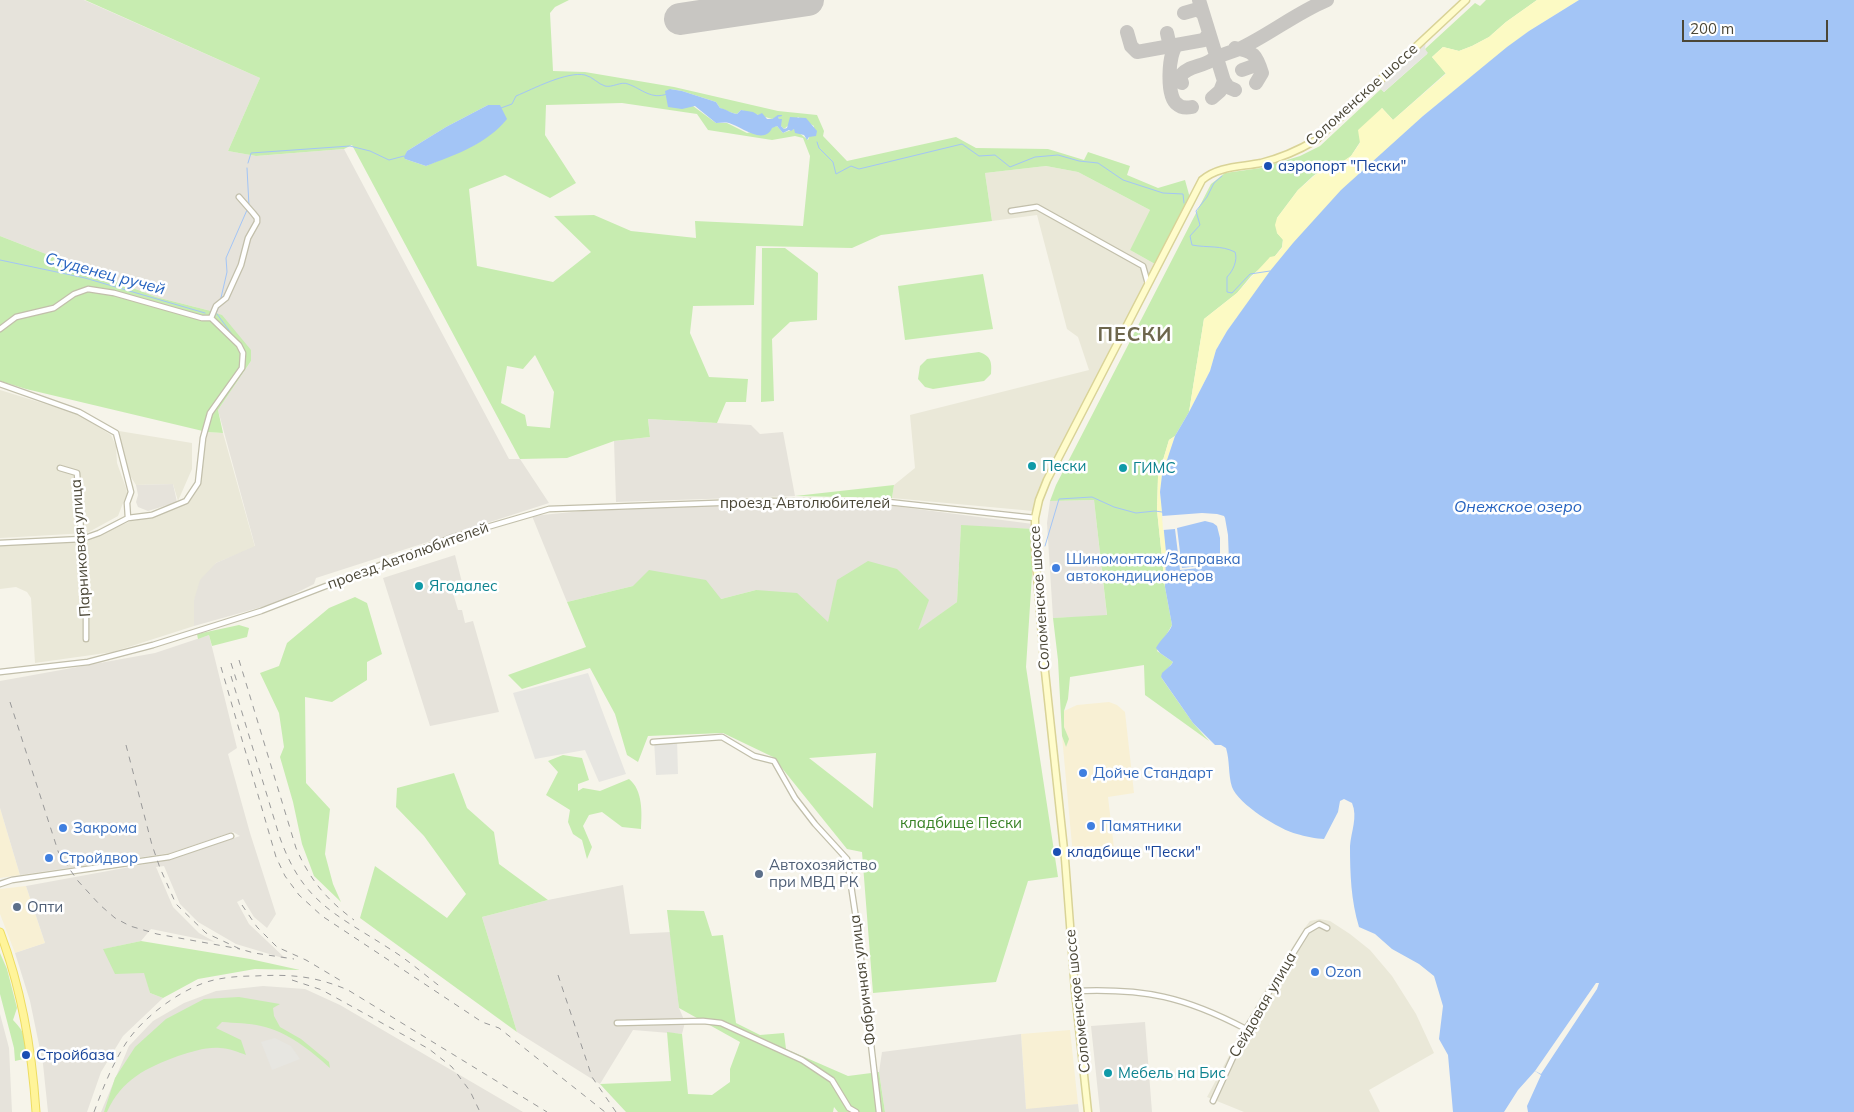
<!DOCTYPE html>
<meta charset="utf-8">
<style>
body{margin:0}
#map{position:relative;width:1854px;height:1112px;overflow:hidden;background:#f6f4ea;font-family:Mulish,sans-serif}
canvas{display:block}
.scale{position:absolute;left:1682px;top:20px;width:146px;height:22px;box-sizing:border-box;border:2px solid #4b4737;border-top:0;padding-left:6px;font-size:15px;line-height:18px;white-space:nowrap;color:#4b4737;-webkit-text-stroke:4px #fff;paint-order:stroke}
</style>
<div id="map">
<canvas width="1854" height="1112"></canvas>
<div class="scale">200 m</div>
</div>
<script>
const context = document.querySelector('canvas').getContext('2d');
context.lineJoin = 'round';
function fill(path, color) {
  context.fillStyle = color;
  context.fill(path, 'evenodd');
}
function strokePath(path, color, width, dash) {
  context.strokeStyle = color;
  context.lineWidth = width;
  context.lineCap = dash ? 'butt' : 'round';
  context.setLineDash(dash || []);
  context.stroke(path);
}
function write(font, color, halo, rows, align = 'center') {
  context.font = font + ' Mulish,sans-serif';
  context.lineWidth = 5;
  context.setLineDash([]);
  context.textBaseline = 'middle';
  context.strokeStyle = halo;
  context.fillStyle = color;
  for (const [text, x, y, turn = 0] of rows) {
    context.save();
    context.translate(x, y);
    context.rotate((+turn || 0) * Math.PI / 180);
    context.textAlign = isNaN(turn) ? turn : align;
    if (halo) context.strokeText(text, 0, 0);
    context.fillText(text, 0, 0);
    context.restore();
  }
}
fill(new Path2D(`
 M 1046,166 L 1078,172 L 1150,210 L 1130,250 L 1155,264 L 1045,482 L 1033,511 L 892,498 L 894,485 L 915,468 L 910,415 L 1089,370 L 1078,337 L 1067,329 L 1037,215 L 992,221 L 985,173 Z
 M 0,390 L 78,414 L 111,435 L 116,446 L 117,463 L 126,488 L 127,493 L 118,516 L 87,533 L 0,538 Z
 M 119,431 L 192,443 L 192,469 L 178,501 L 173,484 L 136,485 L 129,474 L 124,461 Z
 M 207,432 L 223,433 L 255,547 L 216,563 L 194,600 L 194,626 L 113,652 L 35,663 L 31,598 L 27,592 L 16,587 L 0,589 L 0,545 L 77,542 L 95,537 L 131,521 L 155,517 L 187,503 L 192,498 L 201,482 Z
 M 1320,919 L 1330,921 L 1350,934 L 1370,950 L 1392,976 L 1416,1014 L 1434,1053 L 1369,1090 L 1380,1112 L 1244,1112 L 1207,1097 L 1260,998 L 1304,929 L 1310,921 Z`), '#eae8d8');
fill(new Path2D(`
 M 1109,702 L 1117,705 L 1125,712 L 1134,793 L 1108,797 L 1114,848 L 1073,856 L 1062,736 L 1066,747 L 1068,739 L 1064,727 L 1064,711 L 1077,705 Z
 M 0,808 L 20,875 L 0,878 Z
 M 26,886 L 45,943 L 15,953 L 0,914 L 0,889 Z
 M 1070,1030 L 1078,1104 L 1026,1110 L 1021,1034 Z`), '#f8f0d4');
fill(new Path2D(`
 M 0,0 L 84,0 L 260,78 L 228,151 L 256,156 L 344,149 L 509,459 L 520,459 L 549,503 L 316,578 L 314,584 L 276,603 L 194,626 L 194,600 L 200,580 L 216,563 L 255,546 L 218,410 L 251,361 L 207,310 L 156,297 L 0,236 Z
 M 648,419 L 751,425 L 760,434 L 783,432 L 795,496 L 616,502 L 614,441 L 650,437 Z
 M 173,484 L 177,502 L 148,511 L 138,507 L 136,502 L 138,495 L 136,485 Z
 M 1094,500 L 1107,616 L 1053,618 L 1047,523 L 1050,501 Z
 M 886,505 L 1033,524 L 1035,529 L 961,526 L 957,602 L 918,631 L 829,623 L 756,590 L 721,599 L 633,586 L 567,602 L 532,516 L 582,511 L 708,506 Z
 M 455,555 L 464,590 L 453,593 L 458,610 L 462,610 L 465,623 L 473,621 L 499,712 L 430,726 L 383,578 Z
 M 209,635 L 237,748 L 228,754 L 250,833 L 276,914 L 267,928 L 254,917 L 243,899 L 237,902 L 249,924 L 286,959 L 236,944 L 198,922 L 180,904 L 164,866 L 156,867 L 173,907 L 199,933 L 215,942 L 151,929 L 141,941 L 104,949 L 145,973 L 150,993 L 163,998 L 123,1036 L 101,1072 L 87,1112 L 48,1112 L 43,1064 L 30,1001 L 15,953 L 45,943 L 26,886 L 168,860 L 240,836 L 233,832 L 170,853 L 20,875 L 0,808 L 0,681 L 155,653 Z
 M 623,885 L 630,934 L 671,932 L 679,1008 L 685,1022 L 682,1034 L 633,1030 L 600,1084 L 517,1032 L 482,917 L 548,900 Z
 M 263,986 L 305,989 L 340,1005 L 523,1112 L 101,1112 L 129,1046 L 153,1021 L 184,1003 L 216,991 Z
 M 0,1014 L 9,1048 L 12,1112 L 0,1112 Z
 M 1145,1022 L 1152,1112 L 1100,1112 L 1091,1026 Z
 M 1021,1034 L 1026,1109 L 1078,1104 L 1079,1112 L 885,1112 L 879,1072 L 882,1052 Z`), '#e6e3db');
fill(new Path2D(`
 M 85,0 L 569,0 L 555,7 L 550,13 L 553,71 L 585,72 L 674,87 L 778,111 L 817,115 L 824,131 L 823,136 L 847,161 L 956,137 L 976,148 L 1048,149 L 1084,160 L 1088,152 L 1130,166 L 1127,175 L 1158,188 L 1185,180 L 1190,198 L 1155,264 L 1130,250 L 1150,210 L 1078,172 L 1046,166 L 985,173 L 992,221 L 881,235 L 852,248 L 756,246 L 754,305 L 693,306 L 690,333 L 709,377 L 748,379 L 746,402 L 726,402 L 717,423 L 648,419 L 650,437 L 614,441 L 567,458 L 520,459 L 352,145 L 344,149 L 256,156 L 228,151 L 260,78 ZM 670,89 L 682,91 L 716,102 L 720,108 C 726,110 731,113 737,114 L 741,110 L 772,119 L 781,115 L 778,117 L 781,126 L 784,129 L 798,117 L 814,126 L 808,140 L 794,129 L 783,133 L 777,126 L 747,133 L 727,123 L 716,123 ZM 622,103 L 697,114 L 708,130 L 772,140 L 795,136 L 803,138 L 810,156 L 803,226 L 695,221 L 696,238 L 631,231 L 594,215 L 554,216 L 591,252 L 553,282 L 477,266 L 469,189 L 505,175 L 550,198 L 576,183 L 545,135 L 546,105 ZM 488,105 L 476,144 L 426,166 L 405,159 L 407,151 L 446,127 ZM 535,355 L 554,392 L 550,428 L 527,426 L 525,415 L 501,403 L 507,366 L 523,369 Z
 M 1486,0 L 1537,0 L 1506,22 L 1489,37 L 1472,46 L 1459,51 L 1443,47 L 1432,57 L 1446,73 L 1393,120 L 1382,108 L 1351,156 L 1332,169 L 1320,171 L 1313,176 L 1298,190 L 1277,218 L 1277,233 L 1283,239 L 1282,247 L 1275,256 L 1251,276 L 1237,293 L 1204,319 L 1189,412 L 1175,436 L 1169,440 L 1158,477 L 1157,510 L 1165,587 L 1172,625 L 1157,651 L 1173,662 L 1161,677 L 1165,683 L 1193,723 L 1209,741 L 1145,695 L 1144,665 L 1070,677 L 1068,699 L 1064,711 L 1064,727 L 1069,739 L 1066,747 L 1062,736 L 1058,660 L 1053,618 L 1107,615 L 1094,500 L 1050,501 L 1056,485 L 1211,184 L 1225,173 L 1261,168 L 1300,156 L 1320,146 L 1381,89 L 1384,92 L 1427,54 L 1425,49 L 1475,3 L 1480,6 Z
 M 0,236 L 156,297 L 207,310 L 222,315 L 251,350 L 251,361 L 218,410 L 223,433 L 207,432 L 26,389 L 0,381 Z
 M 762,248 L 785,248 L 818,273 L 817,320 L 790,322 L 772,339 L 774,401 L 761,402 Z
 M 983,274 L 993,329 L 905,340 L 898,286 Z
 M 979,352 C 991,356 992,362 991,374 L 984,381 L 933,389 L 925,387 L 918,379 L 920,366 L 927,359 Z
 M 894,485 L 892,498 L 795,496 Z
 M 961,525 L 1035,529 L 1026,667 L 1058,877 L 1028,881 L 996,982 L 873,993 L 862,852 L 847,849 L 773,757 L 723,733 L 648,736 L 638,762 L 627,755 L 615,714 L 590,668 L 522,689 L 508,675 L 586,647 L 567,602 L 633,586 L 649,570 L 706,580 L 721,599 L 756,590 L 797,593 L 828,622 L 837,580 L 868,561 L 897,569 L 929,600 L 918,630 L 957,602 ZM 876,753 L 873,808 L 809,758 Z
 M 355,597 L 367,603 L 382,654 L 367,662 L 367,680 L 332,702 L 305,697 L 306,783 L 330,809 L 325,854 L 333,884 L 341,902 L 314,876 L 302,844 L 293,802 L 280,757 L 284,747 L 279,713 L 260,673 L 279,666 L 287,643 L 329,608 Z
 M 239,625 L 249,628 L 247,637 L 212,646 L 209,635 L 198,639 L 197,634 Z
 M 563,755 L 582,758 L 589,780 L 578,784 L 578,791 L 583,788 L 600,791 L 629,779 C 643,790 642,813 641,829 L 622,827 L 602,812 L 589,815 L 583,826 L 592,847 L 587,859 L 582,840 L 573,834 L 568,822 L 570,810 L 546,795 L 558,772 L 548,761 Z
 M 454,773 L 467,808 L 494,832 L 499,864 L 548,900 L 482,917 L 517,1032 L 360,918 L 375,866 L 447,918 L 466,894 L 424,836 L 396,807 L 397,788 Z
 M 667,910 L 704,911 L 712,936 L 723,935 L 736,1023 L 760,1035 L 784,1033 L 786,1049 L 848,1076 L 879,1072 L 885,1112 L 838,1112 L 834,1107 L 833,1112 L 626,1112 L 600,1084 L 671,1081 L 667,1032 L 682,1034 L 688,1094 L 712,1095 L 730,1082 L 730,1069 L 740,1042 L 679,1008 Z
 M 141,941 L 250,959 L 300,970 L 255,969 L 198,979 L 163,998 L 150,993 L 144,973 L 115,974 L 103,949 Z
 M 0,953 L 7,969 L 17,1008 L 13,1020 C 26,1033 27,1041 24,1059 L 15,1061 L 14,1048 L 0,994 Z
 M 239,997 L 280,1004 L 273,1008 L 274,1016 L 280,1027 L 301,1039 L 329,1062 L 330,1068 C 310,1050 288,1032 261,1026 C 249,1023 235,1023 222,1022 L 216,1028 L 241,1040 L 246,1055 C 238,1052 229,1048 220,1048 C 205,1047 192,1052 178,1056 C 146,1068 122,1079 107,1112 L 104,1112 L 115,1078 L 135,1047 L 166,1019 L 204,999 Z`), '#c7ecb0');
fill(new Path2D(`
 M 1537,0 L 1579,0 L 1529,31 L 1423,116 L 1281,259 L 1227,331 L 1216,350 L 1210,371 L 1189,412 L 1204,319 L 1237,293 L 1270,257 L 1275,256 L 1282,248 L 1283,240 L 1277,233 L 1275,225 L 1277,218 L 1298,190 L 1320,171 L 1332,169 L 1351,156 L 1360,143 L 1358,130 L 1382,108 L 1393,120 L 1446,74 L 1432,57 L 1443,47 L 1459,51 L 1472,46 L 1489,37 L 1506,22 Z
 M 1175,436 L 1162,475 L 1160,492 L 1166,552 L 1165,587 L 1157,510 L 1158,477 L 1169,440 Z`), '#fcfac4');
fill(new Path2D(`
 M 1426,38 L 1425,49 L 1428,53 L 1384,92 L 1376,84 Z
 M 588,673 L 626,774 L 599,782 L 585,750 L 535,759 L 513,693 Z
 M 677,739 L 678,774 L 656,775 L 654,740 Z
 M 275,1038 L 291,1046 L 300,1059 L 272,1070 L 261,1042 Z`), '#e7e6e1');
fill(new Path2D(`
 M 1579,0 L 1854,0 L 1854,1112 L 1528,1112 L 1527,1106 L 1541,1075 L 1535,1071 L 1518,1090 L 1504,1112 L 1453,1112 L 1448,1055 L 1439,1039 L 1443,1006 L 1434,976 L 1419,964 L 1392,949 L 1375,934 L 1359,927 C 1351,900 1350,874 1350,846 C 1351,832 1358,817 1352,803 L 1344,799 L 1340,801 L 1338,812 L 1324,839 C 1317,839 1304,836 1297,834 C 1280,830 1238,804 1232,787 C 1228,774 1230,761 1226,748 L 1221,745 L 1215,745 L 1193,723 L 1161,677 L 1162,673 L 1171,665 L 1173,662 L 1160,653 L 1156,648 C 1160,640 1170,632 1172,625 L 1165,587 L 1166,552 L 1160,492 L 1162,475 L 1175,436 L 1189,412 L 1210,371 L 1216,350 L 1227,331 L 1270,271 L 1293,243 L 1341,190 L 1423,116 L 1507,47 L 1529,31 Z
 M 670,89 L 682,91 L 716,102 L 720,108 C 726,109 730,113 737,114 L 741,110 L 753,112 L 758,115 L 762,113 L 767,119 L 772,119 L 778,115 L 782,115 L 782,116 L 778,117 L 779,119 L 782,119 L 781,126 L 784,129 L 787,128 L 790,117 L 806,118 L 817,131 L 816,136 L 809,137 L 807,140 L 804,135 L 795,133 L 794,129 L 791,131 L 789,130 L 783,133 L 777,126 L 772,128 C 764,146 740,126 729,123 C 725,122 720,123 716,123 L 695,106 L 682,109 L 668,107 L 665,91 Z
 M 488,105 L 500,105 L 507,119 C 487,144 455,155 426,166 L 405,159 L 404,157 L 407,151 L 446,127 Z`), '#a3c5f6');
fill(new Path2D(`
 M 1202,513 L 1217,514 L 1224,516 L 1225,518 L 1228,535 L 1229,562 L 1226,564 L 1220,562 L 1220,538 L 1217,526 L 1213,523 L 1205,521 L 1177,528 L 1182,568 L 1199,566 L 1199,568 L 1180,570 L 1175,529 L 1163,530 L 1162,516 Z
 M 1596,983 L 1599,983 L 1597,989 L 1541,1074 L 1535,1071 Z`), '#f6f4ea');
strokePath(new Path2D(`
 M 501,108 L 512,104 L 516,96 C 533,89 567,71 585,75 C 593,77 598,84 605,86 C 612,88 621,81 628,84 C 642,89 651,100 667,94
 M 817,142 L 819,148 L 833,162 L 836,174 L 851,166 L 859,169 L 962,144 L 979,156 L 995,155 L 1010,167 L 1035,157 L 1058,155 L 1079,161 L 1098,163 L 1123,180 L 1163,193 L 1183,194 L 1184,203
 M 248,163 L 251,153 L 350,146 L 370,151 L 389,160 L 404,156
 M 247,168 L 249,206
 M 1222,176 L 1214,183 L 1207,197 L 1196,211 L 1200,225 L 1190,236 L 1192,245 C 1208,248 1221,245 1235,252 C 1238,260 1233,271 1227,277 L 1227,292 L 1232,293 L 1250,274 L 1270,271
 M 0,260 L 85,278 L 205,313
 M 220,302 L 227,272 L 226,258 L 247,210
 M 217,314 L 234,337
 M 215,316 L 219,306
 M 1045,546 L 1059,499 L 1092,497 L 1114,507 L 1136,513 L 1155,511 L 1162,512`), '#a3c5f6', 1);
strokePath(new Path2D(`
 M 1199,0 L 1224,81 L 1228,87 L 1235,90
 M 1184,13 L 1198,9 L 1202,13
 M 1127,32 L 1131,46 L 1137,52 L 1204,40 L 1209,33
 M 1167,33 L 1169,42 L 1174,46
 M 1177,45 C 1168,53 1166,96 1177,104 C 1181,108 1187,108 1192,107
 M 1235,48 C 1254,52 1256,54 1262,73 L 1256,83
 M 1242,70 L 1256,65 L 1257,61
 M 1182,83 L 1180,77 C 1186,66 1201,67 1210,61 C 1219,55 1229,53 1239,49 C 1269,35 1296,13 1327,0
 M 1212,98 L 1220,91 L 1224,81`), '#c8c6c2', 14);
strokePath(new Path2D(`
 M 680,19 L 808,0`), '#c8c6c2', 32);
const minor = new Path2D(`
 M 1011,211 L 1037,207 L 1143,266 L 1148,284
 M 0,329 L 16,317 L 54,308 L 74,294 L 88,289 L 114,293 L 202,318 L 211,318
 M 0,384 L 79,412 L 116,433 L 131,492 L 127,503 L 128,518
 M 60,468 L 77,473 L 86,605 L 86,639
 M 0,543 L 82,539 L 99,533 L 128,518 L 152,515 L 186,501 L 198,483 L 203,438 L 210,413 L 242,368 L 243,353 L 239,345 L 211,318 L 216,306 L 226,298 L 241,265 L 248,238 L 257,222 L 257,218 L 253,213 L 239,197
 M 0,672 L 88,662 L 153,645 L 261,611 L 453,537 L 549,509 L 771,501 L 888,502 L 1035,518
 M 653,742 L 722,737 L 754,756 L 774,761 L 795,798 L 815,824 L 847,859 L 857,925 L 879,1112
 M 0,884 L 12,880 L 169,857 L 231,836
 M 1075,991 C 1145,988 1185,997 1246,1029
 M 617,1023 L 703,1021 L 721,1023 L 802,1060 L 832,1080 L 849,1108 L 856,1112
 M 1213,1101 L 1246,1029 L 1307,931 L 1319,924 L 1327,928`);
const secondary = new Path2D(`
 M 1088,1112 L 1075,991 L 1065,859 L 1044,662 L 1035,550 L 1035,518 L 1039,500 L 1047,480 L 1202,180 C 1218,166 1241,167 1261,163 C 1281,158 1299,150 1316,140 L 1466,0`);
const primary = new Path2D(`
 M 0,932 C 22,990 32,1050 36,1112`);
strokePath(minor, '#c2bfab', 7);
strokePath(secondary, '#d9d397', 9);
strokePath(primary, '#eddc61', 9);
strokePath(minor, '#fff', 4.5);
strokePath(secondary, '#fffccb', 6);
strokePath(primary, '#fff49a', 7);
strokePath(new Path2D(`
 M 239,660 L 296,848 C 310,880 326,899 354,920
 M 231,663 L 237,682
 M 221,667 L 276,857 L 285,876 L 299,895 L 322,916 L 482,1022 L 499,1028 L 605,1112
 M 231,676 L 279,835 C 302,902 334,913 390,949 C 408,960 425,975 442,988
 M 10,702 L 59,854 L 78,881 L 100,905 L 115,918 L 130,926 L 157,934 L 240,949
 M 126,745 L 152,845 L 160,868 L 176,904 L 206,933 L 240,949 L 254,953 L 294,959
 M 242,905 L 257,927 L 277,947 L 306,960 L 343,982
 M 558,975 L 592,1077 L 616,1112
 M 292,980 L 322,990 L 429,1049 L 452,1067 L 470,1091 L 480,1112
 M 94,1112 C 103,1088 112,1065 126,1043 C 143,1017 183,987 214,980 C 227,977 241,976 255,976 C 291,974 315,976 348,990 L 547,1112`), '#999', 1, [6, 6]);
for (const [x, y, r, color] of [
 [1268,166,5,"#1a4fb4"],
 [1032,466,5,"#0f9aa8"],
 [1123,468,5,"#0f9aa8"],
 [1056,568,5,"#3f7fe0"],
 [419,586,5,"#0f9aa8"],
 [1083,773,5,"#3f7fe0"],
 [1091,826,5,"#3f7fe0"],
 [63,828,5,"#3f7fe0"],
 [1057,852,5,"#1a4fb4"],
 [49,858,5,"#3f7fe0"],
 [759,874,5,"#5c6f8a"],
 [17,907,5,"#5c6f8a"],
 [1315,972,5,"#3f7fe0"],
 [26,1055,5,"#1a4fb4"],
 [1108,1073,5,"#0f9aa8"]
]) {
  const dot = new Path2D();
  dot.arc(x, y, r, 0, 2 * Math.PI);
  context.fillStyle = color;
  context.fill(dot);
  strokePath(dot, '#fff', 2);
}
write('15px', '#4b4737', '#fff', [
 ["Соломенское шоссе",1362,95,-42],
 ["проезд Автолюбителей",805,503],
 ["Парниковая улица",81,548,-94],
 ["проезд Автолюбителей",408,556,-20],
 ["Соломенское шоссе",1040,598,-94],
 ["Фабричная улица",863,980,-97],
 ["Соломенское шоссе",1078,1001,-96],
 ["Сейдовая улица",1263,1005,-60]
]);
write('15px', '#164399', '#fff', [
 ["аэропорт \"Пески\"",1278,166],
 ["кладбище \"Пески\"",1067,852],
 ["Стройбаза",36,1055]
], 'left');
write('15px', '#0d838f', '#fff', [
 ["Пески",1042,466],
 ["ГИМС",1133,468],
 ["Ягодалес",429,586],
 ["Мебель на Бис",1118,1073]
], 'left');
write('15px', '#366cbe', '#fff', [
 ["Шиномонтаж/Заправка",1066,559],
 ["автокондиционеров",1066,576],
 ["Дойче Стандарт",1093,773],
 ["Памятники",1101,826],
 ["Закрома",73,828],
 ["Стройдвор",59,858],
 ["Ozon",1325,972]
], 'left');
write('15px', '#378225', '#fff', [
 ["кладбище Пески",961,823]
]);
write('15px', '#4e5e75', '#fff', [
 ["Автохозяйство",769,865],
 ["при МВД РК",769,882],
 ["Опти",27,907]
], 'left');
write('italic 16px', '#2764c0', '#fff', [
 ["Студенец ручей",105,274,15],
 ["Онежское озеро",1518,507]
]);
context.letterSpacing = '1px';
write('bold 20px', '#6e674d', '#fff', [
 ["ПЕСКИ",1135,335]
]);
context.letterSpacing = '0px';
</script>
